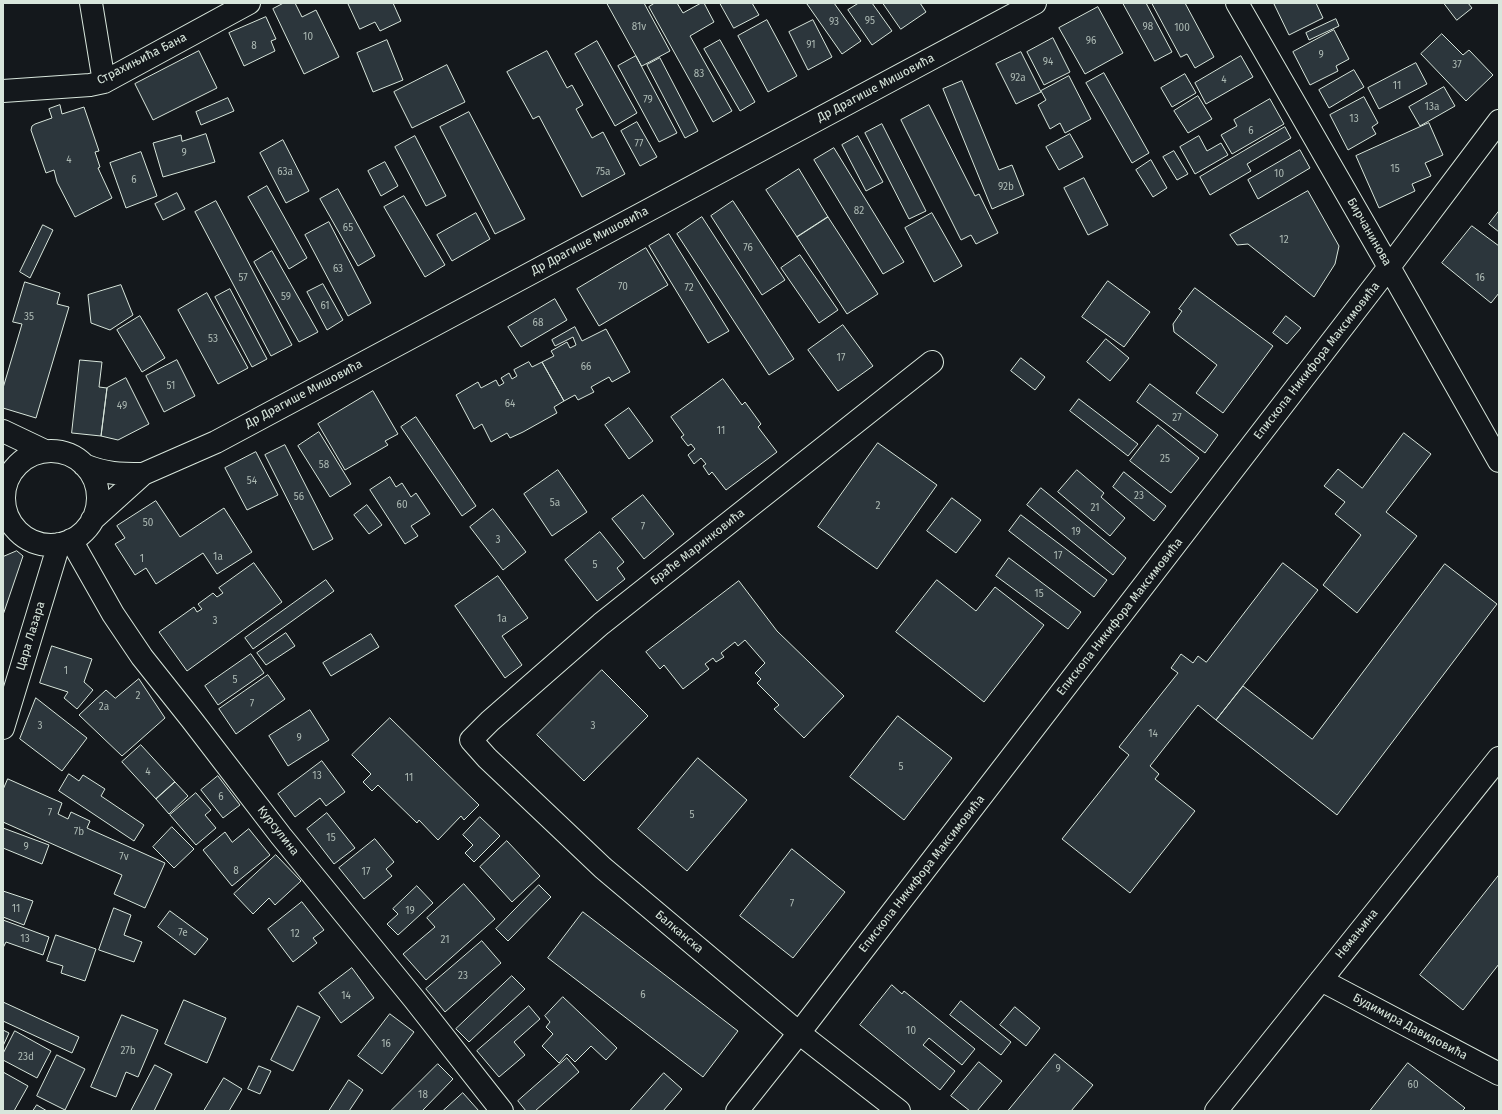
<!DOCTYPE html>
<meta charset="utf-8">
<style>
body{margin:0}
#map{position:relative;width:1502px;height:1114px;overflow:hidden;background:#14181c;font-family:"Fira Sans",sans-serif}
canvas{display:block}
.frame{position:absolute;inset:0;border:4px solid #d8e6dc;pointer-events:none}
</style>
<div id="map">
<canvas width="1502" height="1114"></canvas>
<div class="frame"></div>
</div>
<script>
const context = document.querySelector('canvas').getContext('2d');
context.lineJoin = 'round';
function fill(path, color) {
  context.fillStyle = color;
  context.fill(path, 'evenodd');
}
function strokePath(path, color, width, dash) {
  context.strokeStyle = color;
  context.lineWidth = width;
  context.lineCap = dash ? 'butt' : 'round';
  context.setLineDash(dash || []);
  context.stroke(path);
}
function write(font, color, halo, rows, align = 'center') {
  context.font = font + ' "Fira Sans",sans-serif';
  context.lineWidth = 3;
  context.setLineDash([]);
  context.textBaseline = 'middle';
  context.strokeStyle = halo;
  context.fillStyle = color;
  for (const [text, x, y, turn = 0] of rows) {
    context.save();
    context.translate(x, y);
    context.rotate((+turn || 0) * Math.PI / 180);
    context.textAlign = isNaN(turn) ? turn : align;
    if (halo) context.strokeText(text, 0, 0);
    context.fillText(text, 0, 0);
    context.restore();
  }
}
const building = new Path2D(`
 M 284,3 L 295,3 L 302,17 L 316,10 L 339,57 L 304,74 L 273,9 Z
 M 348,3 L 393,3 L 401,21 L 380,31 L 375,22 L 360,29 Z
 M 607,3 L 644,3 L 670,51 L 642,66 Z
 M 655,3 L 677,3 L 683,13 L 701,3 L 704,3 L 714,22 L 690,36 L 732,111 L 713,122 L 649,7 Z
 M 720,3 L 752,3 L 759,15 L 734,28 Z
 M 808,3 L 834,3 L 861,41 L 842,54 L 807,4 Z
 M 859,3 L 872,3 L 892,31 L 872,45 L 848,10 Z
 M 883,3 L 920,3 L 926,12 L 901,29 Z
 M 1123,3 L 1146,3 L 1172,52 L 1155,61 Z
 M 1152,3 L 1185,3 L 1214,57 L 1195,68 L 1187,54 L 1181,57 Z
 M 1276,3 L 1316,3 L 1323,18 L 1289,35 L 1274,4 Z
 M 1444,3 L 1468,3 L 1472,8 L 1457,20 Z
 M 1098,7 L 1123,53 L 1085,74 L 1059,28 Z
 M 266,17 L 276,39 L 271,41 L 275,51 L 244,66 L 229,33 Z
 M 1336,19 L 1339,26 L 1309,40 L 1306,33 Z
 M 767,20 L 797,76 L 768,92 L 738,36 Z
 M 813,20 L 832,57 L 808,70 L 789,32 Z
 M 1334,30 L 1349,59 L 1336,66 L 1338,71 L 1310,85 L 1293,52 Z
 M 1442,34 L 1463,55 L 1469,50 L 1493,75 L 1466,101 L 1421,54 Z
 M 1053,38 L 1070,72 L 1044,85 L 1027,52 Z
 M 387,40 L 403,80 L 373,92 L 357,53 Z
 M 720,40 L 755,102 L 740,111 L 704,49 Z
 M 597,41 L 637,113 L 615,126 L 575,54 Z
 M 199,51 L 217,88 L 153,120 L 135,84 Z
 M 547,51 L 567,88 L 572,85 L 583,105 L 576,109 L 592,138 L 603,132 L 625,174 L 582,197 L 539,116 L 533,119 L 507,72 Z
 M 1021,52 L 1041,92 L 1016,104 L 996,64 Z
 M 636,56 L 677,133 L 659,142 L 618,66 Z
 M 1241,56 L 1253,77 L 1206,104 L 1195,83 Z
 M 660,58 L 698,131 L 685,138 L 647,65 Z
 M 1416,63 L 1427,84 L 1379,109 L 1368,88 Z
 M 447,65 L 465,102 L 412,128 L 394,92 Z
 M 1354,70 L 1364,87 L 1329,108 L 1319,90 Z
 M 1104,73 L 1149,153 L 1132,163 L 1086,83 Z
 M 1185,74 L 1196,93 L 1172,107 L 1161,88 Z
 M 1069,76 L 1091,119 L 1065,133 L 1060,123 L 1050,129 L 1038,105 L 1046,100 L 1041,91 Z
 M 962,81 L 999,170 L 1012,165 L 1024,195 L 992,209 L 943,89 Z
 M 1444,87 L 1455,106 L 1420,126 L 1409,107 Z
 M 1198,96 L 1212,119 L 1188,133 L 1174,111 Z
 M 1364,97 L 1378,123 L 1372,127 L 1376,134 L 1348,150 L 1330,115 Z
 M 228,98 L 234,111 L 201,125 L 196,112 Z
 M 1270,99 L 1284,124 L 1232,154 L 1221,135 L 1237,126 L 1234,120 Z
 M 60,105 L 62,114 L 84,107 L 99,151 L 95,152 L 100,167 L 98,168 L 112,198 L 75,217 L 57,182 L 54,170 L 46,173 L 31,130 L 32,126 L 35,124 L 52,118 L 49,109 Z
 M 929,105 L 975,196 L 979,194 L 998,233 L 976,244 L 971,235 L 961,240 L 901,120 Z
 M 469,112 L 525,219 L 495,234 L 440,127 Z
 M 637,122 L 657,157 L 640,166 L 621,131 Z
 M 1429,123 L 1443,155 L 1425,163 L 1431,176 L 1412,184 L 1415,191 L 1379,208 L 1356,156 Z
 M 882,124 L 926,211 L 909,219 L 865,133 Z
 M 1285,127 L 1291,138 L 1247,164 L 1251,171 L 1210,195 L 1200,177 Z
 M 206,134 L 215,162 L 163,177 L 153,143 L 181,135 L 182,141 Z
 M 1070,134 L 1083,157 L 1059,170 L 1046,147 Z
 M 415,136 L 446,196 L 426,206 L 395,147 Z
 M 858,136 L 883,182 L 866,191 L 842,145 Z
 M 1199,136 L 1207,151 L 1221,143 L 1228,155 L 1195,174 L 1180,147 Z
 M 283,140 L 309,191 L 286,203 L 260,153 Z
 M 834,148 L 904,262 L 883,274 L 814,160 Z
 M 1300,150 L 1310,168 L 1258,199 L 1248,180 Z
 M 1174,151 L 1188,174 L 1177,180 L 1163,157 Z
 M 141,152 L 157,196 L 126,208 L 110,163 Z
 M 1151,160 L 1167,188 L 1153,197 L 1136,170 Z
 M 385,162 L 398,186 L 381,196 L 368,171 Z
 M 799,169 L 828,217 L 797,237 L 766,190 Z
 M 1084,178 L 1108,225 L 1088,235 L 1064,188 Z
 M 267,186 L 307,258 L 289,269 L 248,197 Z
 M 338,189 L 375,256 L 358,266 L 320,199 Z
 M 1308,191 L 1339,246 L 1335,264 L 1314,297 L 1248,244 L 1237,245 L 1230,235 Z
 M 177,193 L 185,209 L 163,220 L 155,204 Z
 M 404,196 L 445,265 L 425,277 L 384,207 Z
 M 216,201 L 292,345 L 271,356 L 195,212 Z
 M 733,201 L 785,280 L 762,295 L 711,216 Z
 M 1499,211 L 1499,232 L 1489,224 Z
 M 476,213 L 490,239 L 452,261 L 437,235 Z
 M 932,213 L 962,266 L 934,282 L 905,228 Z
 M 702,217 L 794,359 L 769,375 L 677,234 Z
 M 828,217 L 878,294 L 847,314 L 797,237 Z
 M 329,222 L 371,303 L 348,316 L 305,235 Z
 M 43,225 L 53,230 L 30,278 L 20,272 Z
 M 1472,226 L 1499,246 L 1499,293 L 1491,303 L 1442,263 Z
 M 669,234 L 729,331 L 708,343 L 649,246 Z
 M 646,248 L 668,285 L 599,326 L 577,289 Z
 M 272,251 L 318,332 L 299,342 L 254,262 Z
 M 800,255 L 838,310 L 819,323 L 781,268 Z
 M 1108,281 L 1150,312 L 1124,347 L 1082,317 Z
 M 25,282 L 60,293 L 57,304 L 69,307 L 36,418 L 3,408 L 3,388 L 22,324 L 13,322 Z
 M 323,284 L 343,320 L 327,330 L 307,292 Z
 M 121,285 L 133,315 L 110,330 L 91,323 L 88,295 Z
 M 1195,288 L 1273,346 L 1223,413 L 1196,393 L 1217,365 L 1174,332 L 1173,324 L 1182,311 L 1179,309 Z
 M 230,289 L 267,359 L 252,367 L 215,297 Z
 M 207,293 L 248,368 L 218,384 L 178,310 Z
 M 555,299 L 567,320 L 521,347 L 508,327 Z
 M 140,316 L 165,358 L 142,372 L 117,330 Z
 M 1286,316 L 1301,328 L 1287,344 L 1273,333 Z
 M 843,325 L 873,366 L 838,391 L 808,350 Z
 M 575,327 L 582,341 L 606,329 L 630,372 L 612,382 L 609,377 L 591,387 L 594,392 L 578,400 L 575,395 L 564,401 L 542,362 L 554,356 L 551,351 L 567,342 L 570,348 L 576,345 L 573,337 L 555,346 L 552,340 Z
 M 1106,339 L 1129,358 L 1110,381 L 1087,362 Z
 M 1021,358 L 1045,377 L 1035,390 L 1011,371 Z
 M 80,360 L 102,362 L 99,387 L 107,388 L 101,436 L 72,433 Z
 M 177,360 L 195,396 L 164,412 L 146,376 Z
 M 529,362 L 532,367 L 542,362 L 564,401 L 554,407 L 557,413 L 523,432 L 510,438 L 507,433 L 491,442 L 482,424 L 474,429 L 456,395 L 478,382 L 481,388 L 496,380 L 499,386 L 504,383 L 501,378 L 509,373 L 512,379 L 517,376 L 514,370 Z
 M 126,378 L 149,424 L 118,440 L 101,436 L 107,388 Z
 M 723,379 L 742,405 L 745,402 L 761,424 L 758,427 L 777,452 L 726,490 L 712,472 L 709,475 L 703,466 L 706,464 L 701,458 L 694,464 L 688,455 L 695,449 L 691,444 L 688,446 L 681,437 L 684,435 L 671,417 Z
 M 1150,384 L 1218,435 L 1205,453 L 1137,402 Z
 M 373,391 L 398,434 L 385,441 L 388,445 L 345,470 L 318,424 Z
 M 1079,399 L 1138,444 L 1128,456 L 1070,411 Z
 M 629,408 L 653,441 L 629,459 L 605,425 Z
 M 416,417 L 476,506 L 462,516 L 401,427 Z
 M 1158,425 L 1199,458 L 1171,493 L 1130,461 Z
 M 319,432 L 351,484 L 330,497 L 298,446 Z
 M 1404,433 L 1431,454 L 1386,512 L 1417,536 L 1357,613 L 1323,585 L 1361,535 L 1335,514 L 1345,502 L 1324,486 L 1338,469 L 1362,488 Z
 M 878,443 L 937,485 L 877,569 L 818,527 Z
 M 285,445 L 333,539 L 313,550 L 265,455 Z
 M 256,452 L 278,495 L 247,510 L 225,468 Z
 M 558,470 L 587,512 L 552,536 L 524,494 Z
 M 1077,470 L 1104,493 L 1101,497 L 1125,518 L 1110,536 L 1058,492 Z
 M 1124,472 L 1166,506 L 1154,521 L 1113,487 Z
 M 390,477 L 396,487 L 402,483 L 411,497 L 416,493 L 430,514 L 411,526 L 418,536 L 405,544 L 370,490 Z
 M 1041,488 L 1126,558 L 1113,575 L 1027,505 Z
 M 643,495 L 674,534 L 644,559 L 612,519 Z
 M 952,498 L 981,520 L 956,553 L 927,531 Z
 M 156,501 L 180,537 L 224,508 L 252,552 L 217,574 L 203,553 L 156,584 L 146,568 L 135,575 L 115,544 L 125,538 L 117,526 Z
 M 367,505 L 382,525 L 369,534 L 354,515 Z
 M 493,509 L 526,552 L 503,570 L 470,527 Z
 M 1021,515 L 1107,580 L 1094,597 L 1009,531 Z
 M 600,532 L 624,562 L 617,568 L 625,579 L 597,601 L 565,560 Z
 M 17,551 L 23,556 L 3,615 L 3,557 Z
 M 1009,558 L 1081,612 L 1068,629 L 996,576 Z
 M 254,563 L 282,602 L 187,671 L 159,632 L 194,607 L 197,612 L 202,609 L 198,604 L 213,593 L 217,597 L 223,593 L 219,588 Z
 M 1283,563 L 1318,590 L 1216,720 L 1198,705 L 1150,766 L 1159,774 L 1155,779 L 1195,811 L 1130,893 L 1062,839 L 1129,755 L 1119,747 L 1178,673 L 1171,668 L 1181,654 L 1193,663 L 1198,656 L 1206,662 Z
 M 1445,564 L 1497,604 L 1337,815 L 1216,720 L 1243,686 L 1312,739 Z
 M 498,576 L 528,618 L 502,636 L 522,665 L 505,678 L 455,606 Z
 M 326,580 L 334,591 L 253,649 L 245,638 Z
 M 937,580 L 976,611 L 995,587 L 1044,625 L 984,702 L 896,632 Z
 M 739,581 L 777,631 L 844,696 L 804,738 L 774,709 L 779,705 L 757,683 L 761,679 L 755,673 L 765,663 L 745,640 L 738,646 L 735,642 L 721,653 L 724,657 L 716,662 L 713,658 L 705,664 L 709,669 L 683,689 L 664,665 L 660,669 L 646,652 Z
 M 286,633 L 295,646 L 266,665 L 257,653 Z
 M 371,634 L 379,647 L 331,676 L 323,663 Z
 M 52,646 L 92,659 L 84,682 L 93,690 L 77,709 L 64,698 L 68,692 L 40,683 Z
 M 251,654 L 264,673 L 218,705 L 205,686 Z
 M 602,670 L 648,716 L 584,781 L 537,735 Z
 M 268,675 L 285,699 L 236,734 L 219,709 Z
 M 139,679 L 165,718 L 122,756 L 79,715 L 106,690 L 115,698 Z
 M 36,698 L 87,738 L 62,771 L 20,739 Z
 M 310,710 L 329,740 L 288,766 L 269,736 Z
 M 898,716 L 952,758 L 904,820 L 850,777 Z
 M 390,718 L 479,805 L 464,820 L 461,816 L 438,840 L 419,820 L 417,823 L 378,785 L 372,791 L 363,782 L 371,774 L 352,755 Z
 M 141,745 L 175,782 L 156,799 L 122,762 Z
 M 698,758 L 747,800 L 687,871 L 638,829 Z
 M 322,761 L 345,792 L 326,806 L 320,798 L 295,817 L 278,794 Z
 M 69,774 L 79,781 L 83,775 L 105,789 L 101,796 L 144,825 L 134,841 L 59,791 Z
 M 218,776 L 240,805 L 223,818 L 201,790 Z
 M 8,779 L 62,803 L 58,814 L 68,819 L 71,812 L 90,821 L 87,828 L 165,863 L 145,908 L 114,894 L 122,875 L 3,822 L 3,790 Z
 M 175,782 L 188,796 L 169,814 L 156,799 Z
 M 196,793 L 211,810 L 205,815 L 216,828 L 196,845 L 170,815 Z
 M 327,813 L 355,848 L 334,864 L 307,829 Z
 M 480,817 L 500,836 L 474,862 L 465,853 L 473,845 L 463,835 Z
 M 172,827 L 194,849 L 174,868 L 153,847 Z
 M 3,828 L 49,845 L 42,864 L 3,848 Z
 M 249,829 L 270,855 L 232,886 L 203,850 L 225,832 L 232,842 Z
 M 375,839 L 394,862 L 386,869 L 392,876 L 364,899 L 339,868 Z
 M 507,841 L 540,876 L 512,902 L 480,867 Z
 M 792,849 L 845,892 L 793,958 L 740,916 Z
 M 276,855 L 301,881 L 275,905 L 269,898 L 253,914 L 234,894 Z
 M 1499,875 L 1499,964 L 1463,1010 L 1420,975 Z
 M 464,884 L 495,919 L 426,980 L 403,954 L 435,927 L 427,918 Z
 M 539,885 L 551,897 L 508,941 L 496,929 Z
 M 417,886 L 433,903 L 398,935 L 387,924 L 398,914 L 393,909 Z
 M 3,891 L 33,901 L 24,925 L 3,917 Z
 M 302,902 L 324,930 L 313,938 L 317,943 L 293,962 L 268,929 Z
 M 114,908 L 131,915 L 124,935 L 142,942 L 134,962 L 99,950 Z
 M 170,911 L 208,939 L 195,955 L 158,927 Z
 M 583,912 L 738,1031 L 703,1077 L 548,958 Z
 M 3,920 L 49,937 L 43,955 L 6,942 L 3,948 Z
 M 56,935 L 96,949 L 85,981 L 61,973 L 63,966 L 47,961 Z
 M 482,941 L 501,963 L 445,1012 L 426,989 Z
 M 352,968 L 374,998 L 341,1023 L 319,993 Z
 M 512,976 L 525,989 L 469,1042 L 456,1029 Z
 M 892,985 L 902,994 L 904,991 L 975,1049 L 962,1065 L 929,1038 L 923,1045 L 955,1071 L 940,1090 L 860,1025 Z
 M 563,997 L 617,1048 L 606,1060 L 591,1046 L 575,1062 L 567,1054 L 559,1063 L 542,1046 L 553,1034 L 546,1027 L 550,1022 L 545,1016 Z
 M 184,1000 L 226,1018 L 207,1063 L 165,1044 Z
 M 961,1001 L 1011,1042 L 1001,1055 L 950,1015 Z
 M 3,1002 L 79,1037 L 72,1053 L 3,1021 Z
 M 298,1006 L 320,1017 L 293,1071 L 271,1060 Z
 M 529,1006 L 540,1019 L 514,1042 L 525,1055 L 499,1077 L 477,1051 Z
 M 1015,1007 L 1040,1028 L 1026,1046 L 1000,1025 Z
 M 390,1014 L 414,1032 L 382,1074 L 358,1056 Z
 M 122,1015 L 158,1030 L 138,1077 L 126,1072 L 116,1097 L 91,1087 Z
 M 3,1030 L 9,1033 L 3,1046 Z
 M 15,1031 L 51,1051 L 37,1078 L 3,1060 L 3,1054 Z
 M 1055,1054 L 1093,1085 L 1071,1111 L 1008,1111 Z
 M 57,1055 L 85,1069 L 65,1110 L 37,1096 Z
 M 567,1058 L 579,1072 L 535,1111 L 526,1111 L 518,1101 Z
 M 979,1062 L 1002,1081 L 977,1111 L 970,1111 L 951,1096 Z
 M 1408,1063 L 1465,1108 L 1462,1111 L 1370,1111 Z
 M 438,1064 L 453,1079 L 422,1111 L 393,1111 L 392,1110 Z
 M 155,1065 L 172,1074 L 154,1111 L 131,1111 Z
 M 259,1066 L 271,1071 L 260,1094 L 248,1089 Z
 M 3,1072 L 28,1086 L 14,1111 L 3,1111 Z
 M 664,1073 L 682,1089 L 663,1111 L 630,1111 Z
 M 224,1078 L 242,1089 L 229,1111 L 204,1111 Z
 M 349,1080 L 363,1090 L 349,1111 L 329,1111 Z
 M 463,1093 L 479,1111 L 443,1111 Z
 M 37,1105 L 47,1111 L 33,1111 Z`);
fill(building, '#2c363c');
strokePath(building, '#d8e6dc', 1);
const minor = new Path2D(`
 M 91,3 L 104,82
 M 1237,3 L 1389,267 L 1499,461
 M 3,91 L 90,85 L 104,82 L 249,3
 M 3,431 L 45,451
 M4 498a47 47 0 1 1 94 0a47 47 0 1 1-94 0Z
 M 84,465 C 106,474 120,474 143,474
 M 92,520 L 143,474 L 216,442 L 1035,3
 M 71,540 L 113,614 L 142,657 L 192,720 L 281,836 L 414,999 L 502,1111
 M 3,728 L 59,544
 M 1321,980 L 1499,1074
 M 737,1111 L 799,1033 L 1389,267 L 1499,121
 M 899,1111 L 799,1033 L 603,868 L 487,758 L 471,740 L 490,721 L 601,624 L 932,362
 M 1216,1111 L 1499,758`);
strokePath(minor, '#d8e6dc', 24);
strokePath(minor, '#14181c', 22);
write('10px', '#adbab4', null, [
 ["95",870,21],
 ["93",834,22],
 ["81v",639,27],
 ["98",1148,27],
 ["100",1182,28],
 ["10",308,37],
 ["96",1091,41],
 ["91",811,45],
 ["8",254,46],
 ["9",1321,55],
 ["94",1048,62],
 ["37",1457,65],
 ["83",699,74],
 ["92a",1018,78],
 ["4",1224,80],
 ["11",1397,86],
 ["79",648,100],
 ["13a",1432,107],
 ["13",1354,119],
 ["6",1251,131],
 ["77",639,144],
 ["9",184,153],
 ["4",69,160],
 ["15",1395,169],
 ["63a",285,172],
 ["75a",603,172],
 ["10",1279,174],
 ["6",134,180],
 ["92b",1006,187],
 ["82",859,211],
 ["65",348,228],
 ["12",1284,240],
 ["76",748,248],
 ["63",338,269],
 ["57",243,278],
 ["16",1480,278],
 ["70",623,287],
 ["72",689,288],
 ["59",286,297],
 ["61",325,306],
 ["35",29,317],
 ["68",538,323],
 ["53",213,339],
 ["17",841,358],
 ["66",586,367],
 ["51",171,386],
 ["64",510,404],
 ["49",122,406],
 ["27",1177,418],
 ["11",721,431],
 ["25",1165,459],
 ["58",324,465],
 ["54",252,481],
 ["23",1139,496],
 ["56",299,497],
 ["5a",555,503],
 ["60",402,505],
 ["2",878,506],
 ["21",1095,508],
 ["50",148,523],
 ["7",643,527],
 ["19",1076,532],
 ["3",498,540],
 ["17",1058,556],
 ["1a",218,557],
 ["1",142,559],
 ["5",595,565],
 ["15",1039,594],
 ["1a",502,619],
 ["3",215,621],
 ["1",66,671],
 ["5",235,680],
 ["2",138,696],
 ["7",252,704],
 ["2a",104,707],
 ["3",40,726],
 ["3",593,726],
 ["14",1153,734],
 ["9",299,738],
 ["5",901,767],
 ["4",148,772],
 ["13",317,776],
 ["11",409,778],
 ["6",221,797],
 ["7",50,813],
 ["5",692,815],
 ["7b",79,832],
 ["15",331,838],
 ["9",26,847],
 ["7v",124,857],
 ["8",236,871],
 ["17",366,872],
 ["7",792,904],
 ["11",16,909],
 ["19",410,911],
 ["7e",183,933],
 ["12",295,934],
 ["13",25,939],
 ["21",445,940],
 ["23",463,976],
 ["6",643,995],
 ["14",346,996],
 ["10",911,1031],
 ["16",386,1044],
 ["27b",128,1051],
 ["23d",26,1057],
 ["9",1058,1069],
 ["60",1413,1085],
 ["18",423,1095]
]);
write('12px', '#d8e6dc', '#14181c', [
 ["Страхињића Бана",142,59,-27],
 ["Др Драгише Мишовића",876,88,-28],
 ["Бирчанинова",1369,232,60],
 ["Др Драгише Мишовића",590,241,-28],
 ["Епископа Никифора Максимовића",1317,361,-52],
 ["Др Драгише Мишовића",304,394,-28],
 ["Браће Маринковића",698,547,-38],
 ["Епископа Никифора Максимовића",1120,617,-52],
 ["Цара Лазара",31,636,-73],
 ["Курсулина",278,831,52],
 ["Епископа Никифора Максимовића",922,874,-52],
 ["Балканска",679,932,40],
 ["Немањина",1357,934,-51],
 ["Будимира Давидовића",1410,1027,28]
]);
</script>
